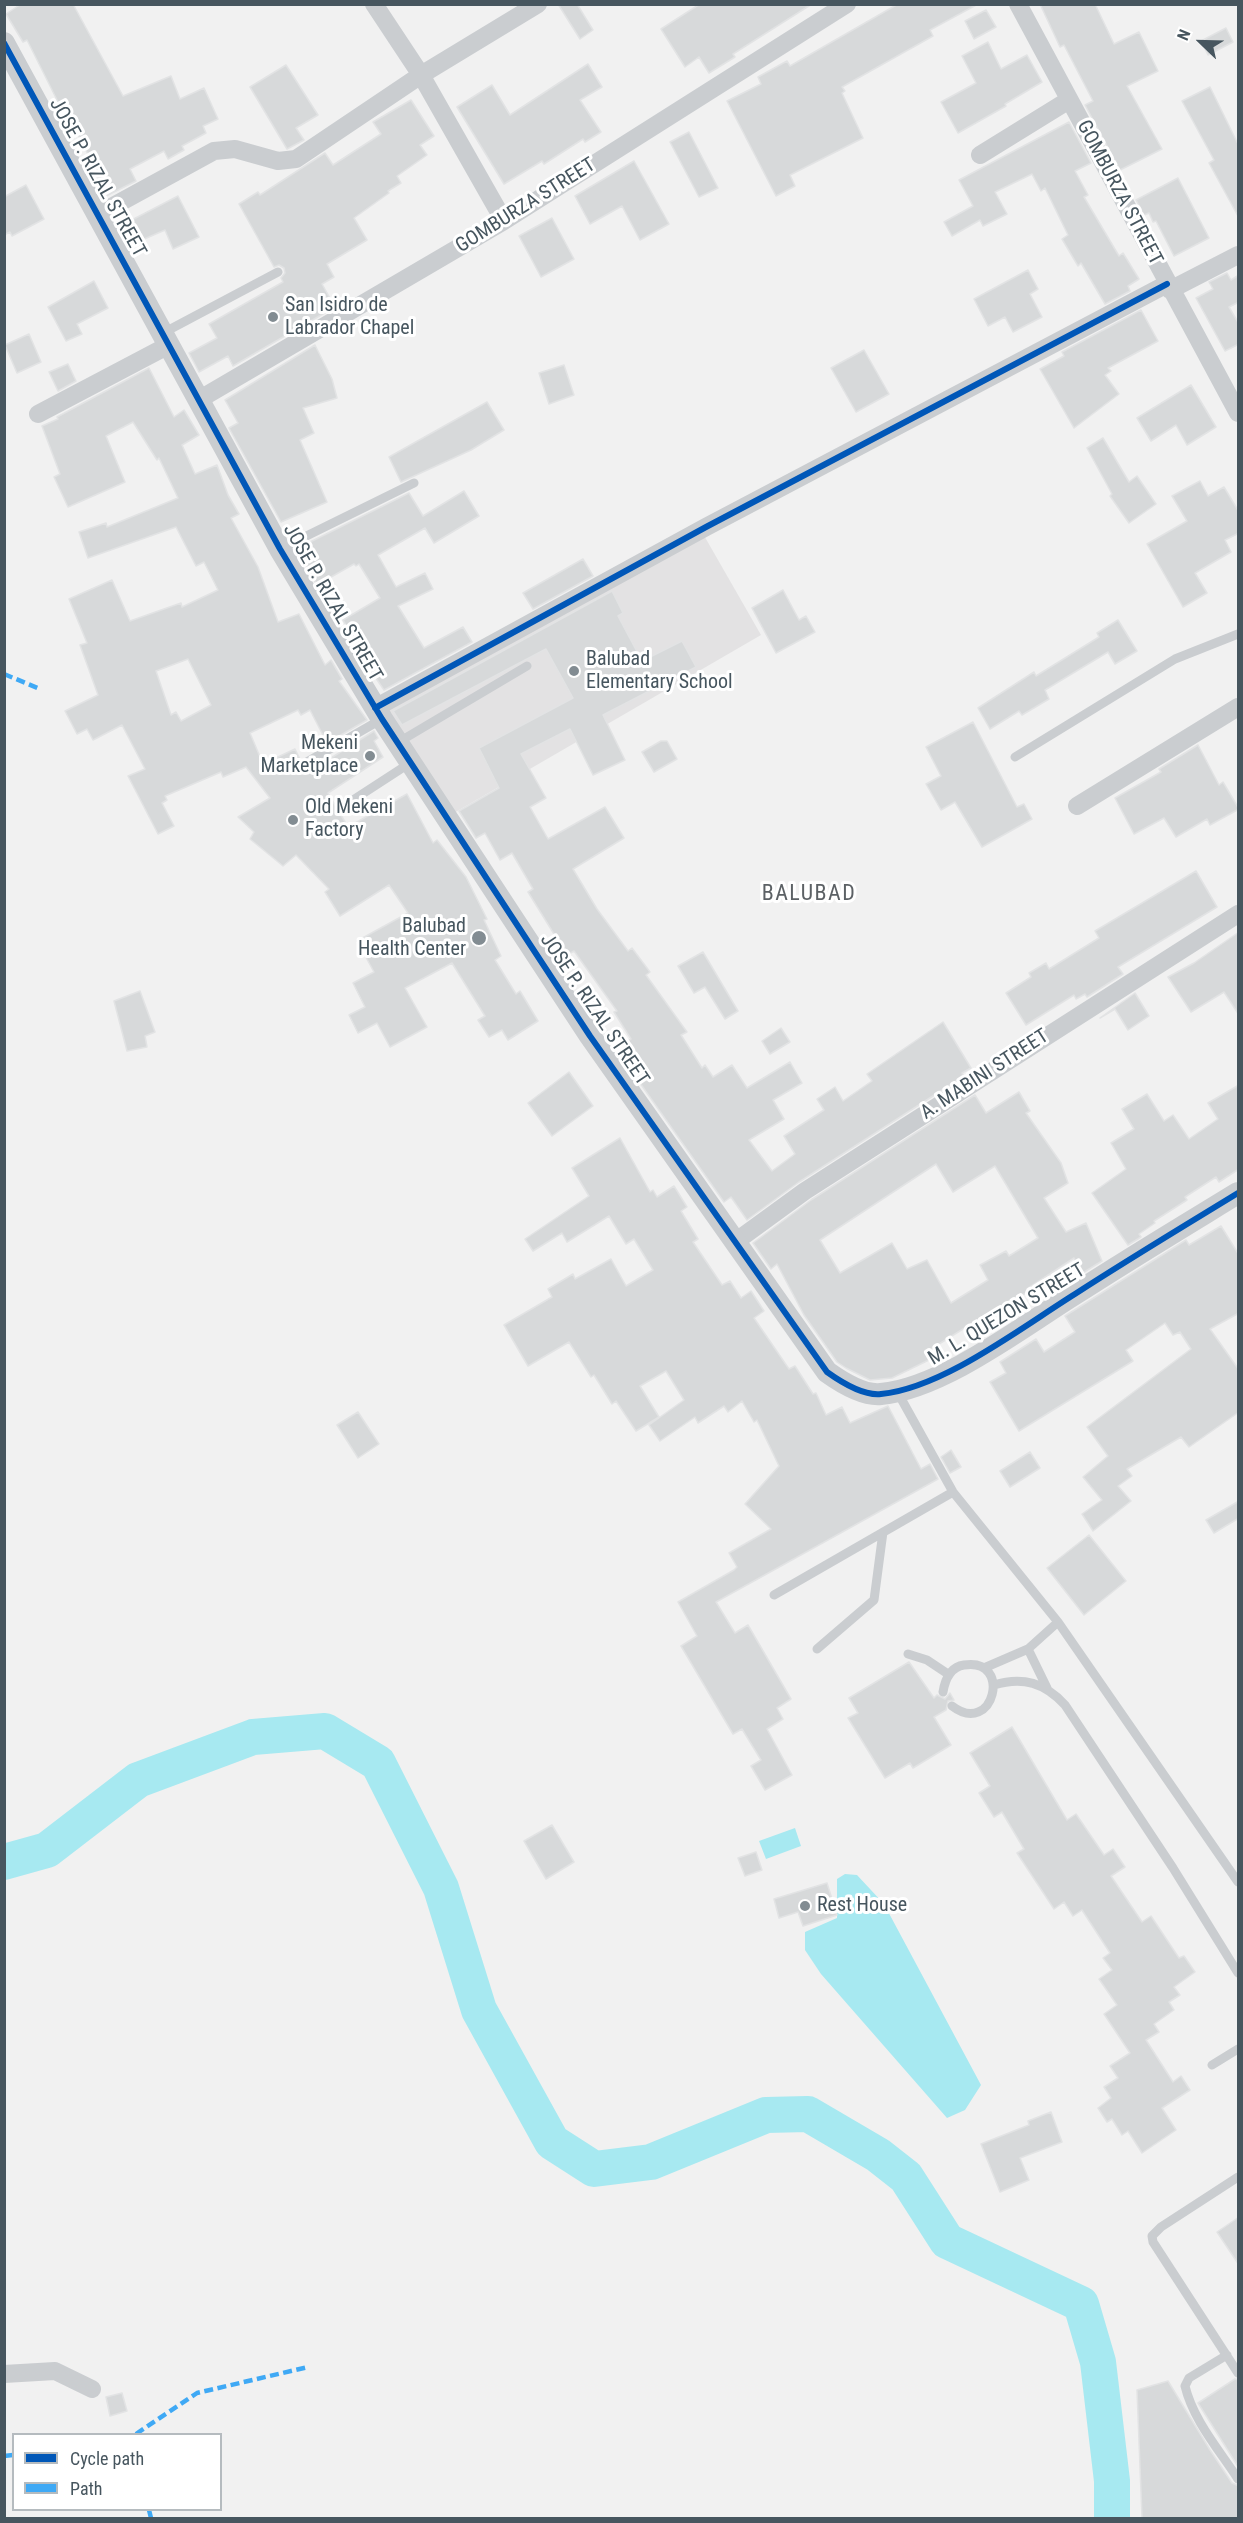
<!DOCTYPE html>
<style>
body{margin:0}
#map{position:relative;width:1243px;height:2523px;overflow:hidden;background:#f1f1f1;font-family:"Roboto Condensed",sans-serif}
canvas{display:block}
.frame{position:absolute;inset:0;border:6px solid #47565f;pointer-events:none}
.legend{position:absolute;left:12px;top:2433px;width:210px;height:78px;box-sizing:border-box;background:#fff;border:2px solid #b5bbbf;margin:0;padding:8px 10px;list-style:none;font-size:18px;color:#47565f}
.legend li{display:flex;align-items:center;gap:12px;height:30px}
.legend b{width:30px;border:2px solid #b5bbbf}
.north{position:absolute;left:1171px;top:12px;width:60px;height:60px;-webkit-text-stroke:4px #fff;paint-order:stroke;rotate:293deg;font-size:16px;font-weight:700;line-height:24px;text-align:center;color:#47565f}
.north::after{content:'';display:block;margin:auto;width:21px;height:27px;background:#47565f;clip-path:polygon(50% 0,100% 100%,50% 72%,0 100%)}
</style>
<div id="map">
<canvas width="1243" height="2523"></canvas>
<div class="frame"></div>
<ul class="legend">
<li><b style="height:8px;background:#0057b8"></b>Cycle path</li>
<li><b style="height:8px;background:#3fa9f5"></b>Path</li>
</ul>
<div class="north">N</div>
</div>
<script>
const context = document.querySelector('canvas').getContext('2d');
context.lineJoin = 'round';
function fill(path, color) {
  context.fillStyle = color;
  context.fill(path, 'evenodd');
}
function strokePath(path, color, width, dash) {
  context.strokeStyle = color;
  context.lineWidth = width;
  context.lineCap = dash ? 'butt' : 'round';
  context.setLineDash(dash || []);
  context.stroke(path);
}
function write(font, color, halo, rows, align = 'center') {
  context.font = font + ' "Roboto Condensed",sans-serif';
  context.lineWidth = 6;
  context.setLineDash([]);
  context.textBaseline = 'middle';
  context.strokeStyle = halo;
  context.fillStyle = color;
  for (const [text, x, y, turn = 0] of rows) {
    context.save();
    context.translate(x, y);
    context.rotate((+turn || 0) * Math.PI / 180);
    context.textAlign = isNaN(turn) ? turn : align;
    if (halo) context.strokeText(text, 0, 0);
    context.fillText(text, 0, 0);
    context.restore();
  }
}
fill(new Path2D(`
 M 702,532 L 761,635 L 447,817 L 384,706 Z`), '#e3e2e3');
fill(new Path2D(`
 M 795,1828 L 801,1846 L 766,1859 L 759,1841 Z
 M 845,1874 L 857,1875 L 884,1904 L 981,2085 L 965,2110 L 947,2118 L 821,1974 L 805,1950 L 805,1932 L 837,1918 L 837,1879 Z`), '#a7e9f1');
strokePath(new Path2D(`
 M 4,1862 L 47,1850 L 138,1780 L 253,1737 L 325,1731 L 378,1763 L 441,1888 L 479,2010 L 552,2142 L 594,2169 L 651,2162 L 766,2115 L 808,2114 L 878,2155 L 906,2177 L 947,2241 L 1081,2304 L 1098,2362 L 1112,2481 L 1112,2518`), '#a7e9f1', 36);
const building = new Path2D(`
 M 21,4 L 73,4 L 123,96 L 171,76 L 180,99 L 204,88 L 218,119 L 203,126 L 206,133 L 182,146 L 184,150 L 168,159 L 164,151 L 130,169 L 136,181 L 106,196 L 96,177 L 99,176 L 71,121 L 68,122 L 27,40 L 23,42 L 6,14 Z
 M 558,4 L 577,4 L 593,30 L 580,39 Z
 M 700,4 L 812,4 L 733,54 L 735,57 L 709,73 L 699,57 L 685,67 L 661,29 Z
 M 898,4 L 978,4 L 930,30 L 933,36 L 842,87 L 845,91 L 842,93 L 863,138 L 790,175 L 795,186 L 776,196 L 727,101 L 761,84 L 758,77 L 787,61 L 790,66 Z
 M 1040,4 L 1095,4 L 1114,44 L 1139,32 L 1158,71 L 1127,86 L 1162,149 L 1120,170 L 1085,105 L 1093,101 L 1064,45 L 1060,47 Z
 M 986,10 L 996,27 L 974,39 L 965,21 Z
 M 1226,28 L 1233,42 L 1208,55 L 1201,41 Z
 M 988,42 L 1001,69 L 1027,55 L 1042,82 L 1005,104 L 1006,106 L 958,133 L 941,102 L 976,83 L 962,56 Z
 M 588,64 L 602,87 L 580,100 L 601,132 L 585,142 L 583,139 L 544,164 L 542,161 L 504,184 L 457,107 L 492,85 L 510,115 Z
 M 286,65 L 318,115 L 296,128 L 304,140 L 287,149 L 250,87 Z
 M 1210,87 L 1239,146 L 1239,218 L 1209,163 L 1214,160 L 1182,101 Z
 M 411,100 L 434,136 L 420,145 L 427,155 L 397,176 L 401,183 L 388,191 L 389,193 L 354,218 L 367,240 L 327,264 L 334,277 L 322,284 L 335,307 L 233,366 L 228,356 L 199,372 L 189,353 L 217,338 L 209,324 L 283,282 L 281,278 L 285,273 L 284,268 L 279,265 L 274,267 L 239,204 L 258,192 L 260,195 L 325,153 L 333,165 L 381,134 L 373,122 Z
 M 1069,122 L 1091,163 L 1075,171 L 1088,195 L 1084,197 L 1119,256 L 1123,253 L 1139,279 L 1128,286 L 1130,291 L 1105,304 L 1081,263 L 1078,266 L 1062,239 L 1068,235 L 1045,188 L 1041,191 L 1032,174 L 995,192 L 1007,214 L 983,226 L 980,220 L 952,236 L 944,222 L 973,206 L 959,180 Z
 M 689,132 L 718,188 L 699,197 L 670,142 Z
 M 634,161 L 669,224 L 640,240 L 622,206 L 590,224 L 575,196 Z
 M 1178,178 L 1209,238 L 1174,256 L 1156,221 L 1153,222 L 1149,213 L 1144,215 L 1136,200 Z
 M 26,185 L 44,219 L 12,236 L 10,232 L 4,235 L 4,197 Z
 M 178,196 L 199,237 L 173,249 L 165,230 L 135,243 L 126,223 Z
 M 552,218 L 574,259 L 541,277 L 519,236 Z
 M 1028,270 L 1038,289 L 1030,294 L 1042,317 L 1013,332 L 1005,317 L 988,326 L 974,299 Z
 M 1227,273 L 1231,280 L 1239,275 L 1239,302 L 1229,307 L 1239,324 L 1239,344 L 1225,351 L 1196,298 L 1213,289 L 1209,282 Z
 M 94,281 L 108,308 L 77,324 L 82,334 L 66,341 L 48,307 Z
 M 1141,310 L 1158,341 L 1108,368 L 1111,371 L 1105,375 L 1119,394 L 1074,428 L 1040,369 L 1064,356 L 1062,352 Z
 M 29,334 L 41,362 L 17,373 L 5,345 Z
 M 315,345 L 332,379 L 337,398 L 303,408 L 314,433 L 300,440 L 327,502 L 281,522 L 229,428 L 238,423 L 225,400 Z
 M 864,350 L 889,394 L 856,412 L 831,368 Z
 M 68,364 L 76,381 L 58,391 L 49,372 Z
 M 564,365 L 574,395 L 549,404 L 539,373 Z
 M 149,368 L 174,417 L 184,410 L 199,435 L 182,445 L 195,474 L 217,465 L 228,495 L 239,514 L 231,518 L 258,567 L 278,622 L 299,614 L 325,665 L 331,660 L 342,679 L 339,681 L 367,720 L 327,743 L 310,710 L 301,715 L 298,710 L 250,733 L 263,764 L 295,749 L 307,773 L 374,731 L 378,738 L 374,741 L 383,757 L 328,793 L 348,827 L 407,794 L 433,843 L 437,840 L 466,877 L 487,919 L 484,920 L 501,956 L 495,960 L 516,994 L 520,991 L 538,1021 L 508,1040 L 502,1030 L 489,1037 L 478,1020 L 485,1016 L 452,963 L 405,988 L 427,1027 L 390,1047 L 377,1023 L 358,1033 L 349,1015 L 365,1007 L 353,983 L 374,972 L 357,941 L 408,913 L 389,885 L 340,916 L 325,892 L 329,889 L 296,855 L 283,866 L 250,839 L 254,832 L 238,817 L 270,798 L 246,767 L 223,777 L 221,772 L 165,796 L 167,800 L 162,803 L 174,826 L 158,834 L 128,776 L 145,769 L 122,725 L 93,740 L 87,729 L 77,734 L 65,711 L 98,695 L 80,645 L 87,643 L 69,599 L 112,580 L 130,621 L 181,603 L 182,607 L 218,590 L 204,562 L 196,566 L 176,527 L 88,558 L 79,532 L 106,523 L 107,527 L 178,498 L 159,458 L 157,460 L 133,422 L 106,436 L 125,482 L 68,507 L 54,477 L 60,474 L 42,426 L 58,419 L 57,417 ZM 188,659 L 211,705 L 181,721 L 176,712 L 171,715 L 156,671 Z
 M 1191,385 L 1216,427 L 1187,445 L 1176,425 L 1151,441 L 1137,418 Z
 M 487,402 L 504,430 L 471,450 L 401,482 L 389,457 Z
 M 1103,438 L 1129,482 L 1137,476 L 1156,504 L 1129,523 L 1110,496 L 1112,494 L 1087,448 Z
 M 1200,481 L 1208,496 L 1224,487 L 1239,512 L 1239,533 L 1225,540 L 1231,552 L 1195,573 L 1207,593 L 1183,607 L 1147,544 L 1187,521 L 1172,496 Z
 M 464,491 L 479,516 L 434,543 L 425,528 L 378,555 L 396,587 L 425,573 L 433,589 L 398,606 L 424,648 L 463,627 L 472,642 L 384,690 L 354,646 L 357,644 L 343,620 L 380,598 L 359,564 L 356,566 L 354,564 L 317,585 L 296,549 L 409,493 L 423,516 Z
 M 583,559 L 593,576 L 533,609 L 523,593 Z
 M 783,590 L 799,620 L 806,616 L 815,632 L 776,653 L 752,608 Z
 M 612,591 L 623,613 L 618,616 L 642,661 L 682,641 L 696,667 L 603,715 L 625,760 L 593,775 L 570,729 L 521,754 L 546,798 L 530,807 L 548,839 L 605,807 L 624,838 L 573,869 L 597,909 L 628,951 L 632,948 L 650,972 L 646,975 L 687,1032 L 681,1035 L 702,1068 L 705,1065 L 713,1077 L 732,1065 L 747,1088 L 790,1062 L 802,1083 L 773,1100 L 784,1119 L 749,1140 L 772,1171 L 795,1154 L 784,1136 L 824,1110 L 817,1099 L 835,1087 L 843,1101 L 872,1081 L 867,1074 L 943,1022 L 971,1068 L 962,1073 L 964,1076 L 799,1182 L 747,1220 L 731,1197 L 724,1202 L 635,1076 L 639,1073 L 621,1045 L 631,1039 L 614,1012 L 617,1011 L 574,951 L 567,955 L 528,892 L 533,889 L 512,853 L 500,860 L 485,833 L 476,838 L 459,811 L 499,788 L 479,748 L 573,698 L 546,649 L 402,725 L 393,711 Z
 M 1118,620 L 1137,651 L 1115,664 L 1108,652 L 1045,690 L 1049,699 L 1022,715 L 1019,711 L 990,729 L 978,708 L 1034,672 L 1036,676 L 1099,637 L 1097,633 Z
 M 973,722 L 1017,807 L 1024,804 L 1032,819 L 982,847 L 955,802 L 941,810 L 926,784 L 941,776 L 926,747 Z
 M 661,741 L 667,741 L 677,759 L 654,772 L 642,752 Z
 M 1198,745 L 1219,785 L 1223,782 L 1239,809 L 1210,825 L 1207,819 L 1176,837 L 1164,818 L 1134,834 L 1115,798 L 1161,772 L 1159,769 Z
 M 1196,871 L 1217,907 L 1118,967 L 1123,974 L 1087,997 L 1085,994 L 1076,999 L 1074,995 L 1026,1025 L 1006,993 L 1031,977 L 1029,973 L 1046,963 L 1049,969 L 1099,938 L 1095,931 Z
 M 1239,932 L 1239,1015 L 1224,992 L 1191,1012 L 1168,977 L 1194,963 Z
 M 703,952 L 738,1011 L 725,1019 L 705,987 L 694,993 L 678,966 Z
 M 140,991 L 155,1032 L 145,1036 L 147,1047 L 127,1051 L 114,1001 Z
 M 1135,993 L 1149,1016 L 1128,1030 L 1115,1009 L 1100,1018 Z
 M 781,1028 L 790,1042 L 770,1054 L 762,1041 Z
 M 569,1072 L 593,1106 L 552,1136 L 528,1103 Z
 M 1239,1085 L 1239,1169 L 1219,1182 L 1216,1177 L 1185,1197 L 1187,1200 L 1154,1221 L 1155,1223 L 1139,1234 L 1141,1237 L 1128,1245 L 1092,1193 L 1126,1169 L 1111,1143 L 1134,1129 L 1122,1109 L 1147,1094 L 1164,1121 L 1173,1115 L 1189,1139 L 1218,1119 L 1208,1103 Z
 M 1019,1092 L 1030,1111 L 1026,1113 L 1061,1163 L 1068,1183 L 1044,1198 L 1066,1232 L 1086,1223 L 1102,1261 L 1081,1274 L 1074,1258 L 1027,1289 L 1028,1292 L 987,1314 L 931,1349 L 935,1357 L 892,1378 L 870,1380 L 846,1368 L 837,1362 L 804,1315 L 777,1264 L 771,1269 L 753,1243 L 811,1200 L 975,1095 L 986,1113 ZM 936,1164 L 953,1192 L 995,1166 L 1038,1238 L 1009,1256 L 1006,1251 L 980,1265 L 988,1280 L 951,1303 L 927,1260 L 907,1269 L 892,1243 L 840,1273 L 820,1240 Z
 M 620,1138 L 650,1192 L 653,1190 L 657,1197 L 674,1186 L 687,1207 L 681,1211 L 698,1239 L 693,1242 L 722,1285 L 730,1281 L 741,1298 L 751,1291 L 764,1311 L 754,1318 L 789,1369 L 795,1366 L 813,1394 L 816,1393 L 826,1415 L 842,1407 L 850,1423 L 888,1406 L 921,1469 L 930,1464 L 938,1479 L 716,1602 L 735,1633 L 748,1625 L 791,1699 L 777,1708 L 783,1719 L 767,1729 L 792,1775 L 765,1790 L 751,1766 L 761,1760 L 742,1729 L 733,1734 L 681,1646 L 697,1636 L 678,1602 L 734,1570 L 737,1567 L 729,1553 L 771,1529 L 745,1504 L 779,1466 L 757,1420 L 754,1422 L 742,1401 L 728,1412 L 724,1406 L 698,1423 L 695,1417 L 660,1441 L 649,1425 L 684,1400 L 666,1371 L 640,1386 L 659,1417 L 636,1431 L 616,1401 L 612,1404 L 594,1375 L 591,1377 L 569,1342 L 528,1366 L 504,1325 L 552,1297 L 548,1289 L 573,1274 L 575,1279 L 611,1259 L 626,1286 L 653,1270 L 634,1239 L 626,1244 L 609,1216 L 567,1242 L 562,1233 L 533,1251 L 525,1239 L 589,1196 L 572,1168 Z
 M 1221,1226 L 1239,1255 L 1239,1313 L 1210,1329 L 1239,1370 L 1239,1412 L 1189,1447 L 1181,1437 L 1127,1469 L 1132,1476 L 1118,1486 L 1131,1501 L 1093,1531 L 1082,1514 L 1102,1500 L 1083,1477 L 1108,1456 L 1087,1427 L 1191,1349 L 1180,1332 L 1173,1335 L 1165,1323 L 1126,1350 L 1133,1361 L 1019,1431 L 990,1382 L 1006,1373 L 1000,1362 L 1036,1339 L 1044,1352 L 1075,1332 L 1065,1316 L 1186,1240 L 1189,1245 Z
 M 358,1412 L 379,1444 L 358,1458 L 337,1425 Z
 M 951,1450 L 961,1467 L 950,1473 L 941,1457 Z
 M 1030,1452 L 1040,1468 L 1010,1487 L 1000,1471 Z
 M 1239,1501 L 1239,1518 L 1214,1533 L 1206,1520 Z
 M 1089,1535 L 1126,1581 L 1084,1615 L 1047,1568 Z
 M 909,1662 L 934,1698 L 937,1695 L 945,1699 L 950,1693 L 954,1700 L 948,1701 L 946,1710 L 934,1717 L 951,1745 L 913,1768 L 910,1763 L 885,1778 L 848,1718 L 858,1713 L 849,1698 Z
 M 1012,1727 L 1067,1820 L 1076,1814 L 1104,1855 L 1113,1849 L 1125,1867 L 1111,1876 L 1142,1922 L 1151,1916 L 1179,1958 L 1184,1956 L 1195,1972 L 1174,1987 L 1180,1995 L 1169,2002 L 1174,2010 L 1154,2024 L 1159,2032 L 1146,2040 L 1173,2082 L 1181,2076 L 1190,2090 L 1162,2108 L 1176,2130 L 1142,2153 L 1128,2131 L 1122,2135 L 1112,2119 L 1107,2122 L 1098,2108 L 1111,2098 L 1104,2087 L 1118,2078 L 1110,2066 L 1130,2053 L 1104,2014 L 1117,2005 L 1099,1979 L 1112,1970 L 1103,1958 L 1110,1953 L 1082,1910 L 1073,1916 L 1064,1902 L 1054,1909 L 1017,1853 L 1024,1849 L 1002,1812 L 994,1817 L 979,1793 L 990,1786 L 970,1753 Z
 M 552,1825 L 574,1862 L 546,1879 L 524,1841 Z
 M 756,1852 L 762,1870 L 745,1876 L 738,1858 Z
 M 827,1883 L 837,1915 L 803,1926 L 798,1912 L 779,1918 L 774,1899 Z
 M 1051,2112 L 1062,2142 L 1020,2158 L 1029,2180 L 1000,2192 L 981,2144 L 1029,2125 L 1028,2121 Z
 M 1239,2217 L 1239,2265 L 1217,2232 Z
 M 1235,2379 L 1239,2380 L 1239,2468 L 1198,2403 Z
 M 1168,2381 L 1210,2450 L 1232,2483 L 1239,2486 L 1239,2518 L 1142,2518 L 1137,2390 Z
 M 122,2393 L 127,2411 L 110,2416 L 106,2397 Z`);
fill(building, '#d7d9da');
strokePath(building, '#e2e3e4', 1.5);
strokePath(new Path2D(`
 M 163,333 L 278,272
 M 280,549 L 414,483
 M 397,743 L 527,666
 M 1015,757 L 1175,659 L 1238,634
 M 307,762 L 382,719
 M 350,802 L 410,763
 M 898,1393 L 953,1492 L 1058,1622 L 1238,1882
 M 774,1595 L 953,1492
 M 817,1649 L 874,1600 L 883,1532
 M 1028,1649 L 1047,1688
 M 908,1654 L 927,1660 L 948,1674
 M 984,1668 L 1028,1649 L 1058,1622
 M 994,1685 C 1023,1676 1045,1683 1065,1705 L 1173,1868 L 1238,1973
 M 943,1692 C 945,1680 950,1667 964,1665 C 1013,1657 994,1738 952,1706
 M 1212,2065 L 1238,2049
 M 1238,2177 L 1161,2227 L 1152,2236 L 1153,2242 L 1238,2373
 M 1227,2355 L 1189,2378 L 1185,2386 C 1193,2420 1220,2451 1238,2479`), '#cacdd0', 9);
strokePath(new Path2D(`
 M 374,4 L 421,75 L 538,4
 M 1018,4 L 1238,413
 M 980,155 L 1069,100
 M 97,215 L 214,151 L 235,149 L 278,161 L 296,159 L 421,75 L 504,221
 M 1170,290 L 1238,255
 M 200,399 L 504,221 L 847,4
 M 38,414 L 169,345
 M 375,708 L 706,527 L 1167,284
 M 1077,806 L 1238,707
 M 735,1242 L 805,1191 L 1238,914
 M 4,2374 L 55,2371 L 92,2389`), '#cacdd0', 18);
strokePath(new Path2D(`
 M 4,43 L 280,549 L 382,719 L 590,1036 L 827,1372 C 841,1382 863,1396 881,1394 C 943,1388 1022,1327 1075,1294 C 1129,1259 1184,1226 1238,1193`), '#cacdd0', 22);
strokePath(new Path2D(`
 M 4,674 L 40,689
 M 136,2434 L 197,2393 L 308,2367
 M 4,2456 L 14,2455
 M 149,2510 L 151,2518`), '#3fa9f5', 4.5, [9, 4.5]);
strokePath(new Path2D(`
 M 4,43 L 280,549 L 382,719 L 590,1036 L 827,1372 C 841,1382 863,1396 881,1394 C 943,1388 1022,1327 1075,1294 C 1129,1259 1184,1226 1238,1193
 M 375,708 L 706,527 L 1167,284`), '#0057b8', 6);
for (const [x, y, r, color] of [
 [273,317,6,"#828c92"],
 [574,671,6,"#828c92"],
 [370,756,6,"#828c92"],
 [293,820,6,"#828c92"],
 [479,938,8,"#828c92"],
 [805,1906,6,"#828c92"]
]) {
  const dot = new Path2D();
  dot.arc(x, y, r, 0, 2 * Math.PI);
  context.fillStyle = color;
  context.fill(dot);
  strokePath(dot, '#fff', 2);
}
write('20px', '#47565f', '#fff', [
 ["JOSE P. RIZAL STREET",97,178,61],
 ["GOMBURZA STREET",1119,193,62],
 ["GOMBURZA STREET",526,206,-32],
 ["JOSE P. RIZAL STREET",332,603,60],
 ["JOSE P. RIZAL STREET",594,1010,56],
 ["A. MABINI STREET",985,1075,-33],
 ["M. L. QUEZON STREET",1007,1315,-31]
]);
write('20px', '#47565f', '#fff', [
 ["San Isidro de",285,306],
 ["Labrador Chapel",285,329],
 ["Balubad",586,660],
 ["Elementary School",586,683],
 ["Mekeni",358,744,"right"],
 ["Marketplace",358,767,"right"],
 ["Old Mekeni",305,808],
 ["Factory",305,831],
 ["Balubad",466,927,"right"],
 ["Health Center",466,950,"right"],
 ["Rest House",817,1906]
], 'left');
context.letterSpacing = '1.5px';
write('22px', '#5c6165', '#fff', [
 ["BALUBAD",809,894]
]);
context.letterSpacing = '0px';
</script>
